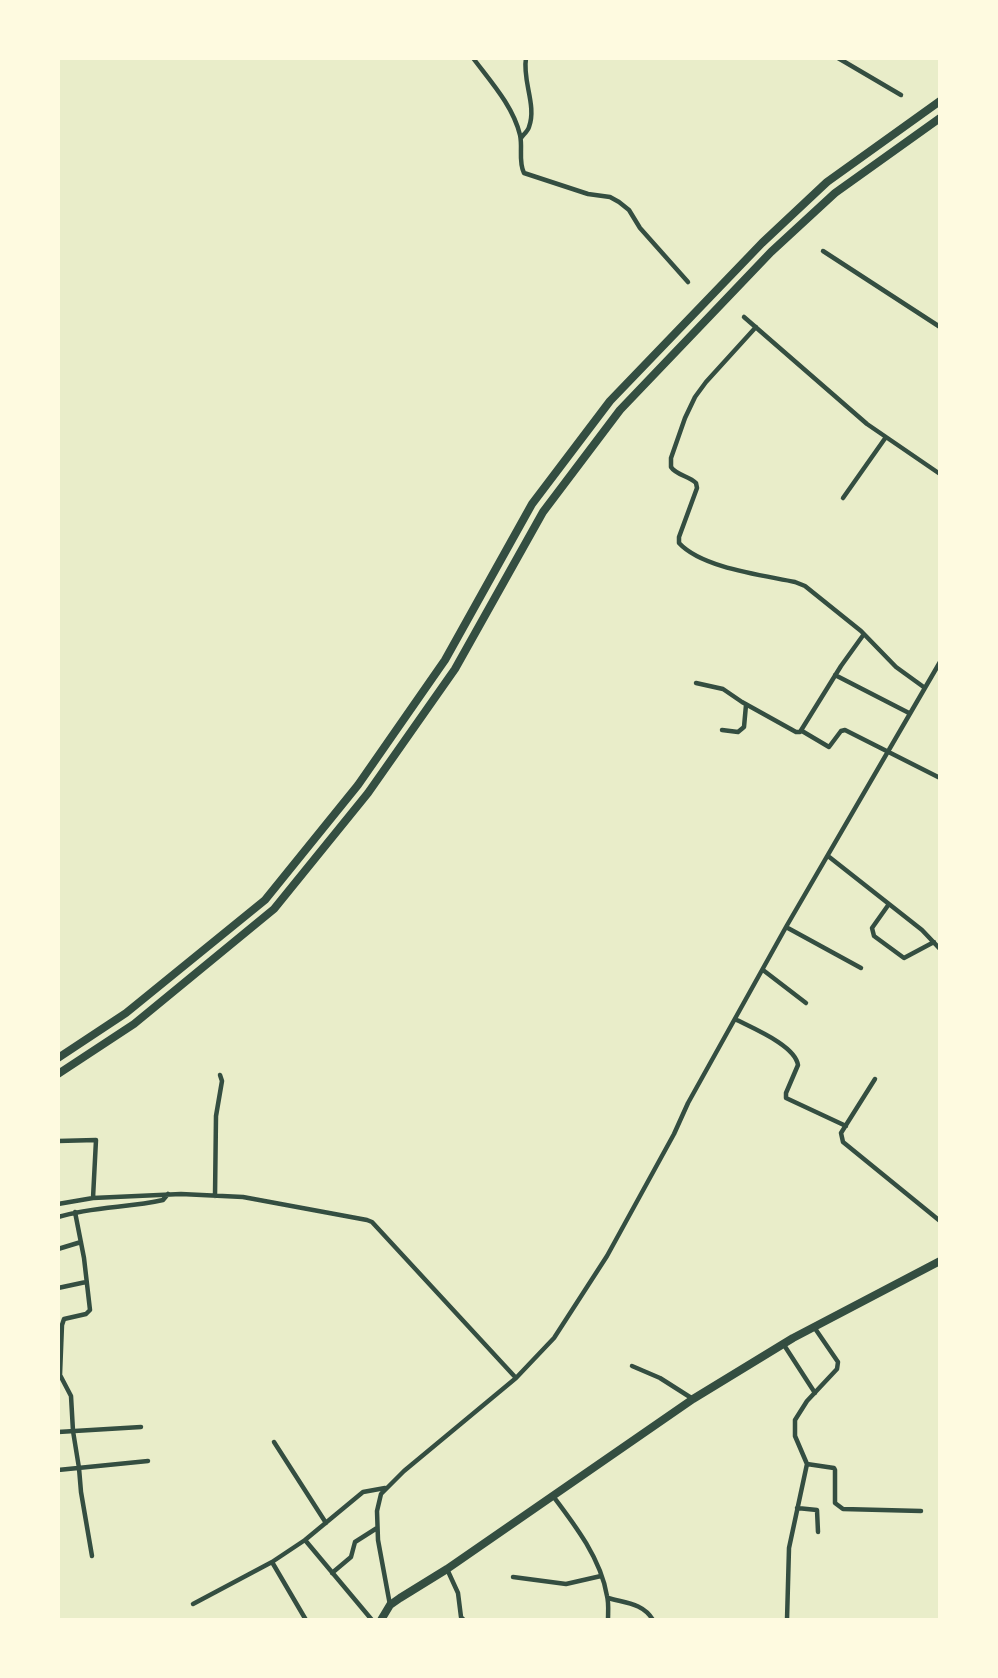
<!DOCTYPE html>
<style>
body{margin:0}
#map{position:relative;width:998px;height:1678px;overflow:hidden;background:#e9edc9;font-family:Ubuntu,sans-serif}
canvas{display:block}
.frame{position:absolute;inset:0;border:60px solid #fefae0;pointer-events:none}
</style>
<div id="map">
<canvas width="998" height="1678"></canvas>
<div class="frame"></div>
</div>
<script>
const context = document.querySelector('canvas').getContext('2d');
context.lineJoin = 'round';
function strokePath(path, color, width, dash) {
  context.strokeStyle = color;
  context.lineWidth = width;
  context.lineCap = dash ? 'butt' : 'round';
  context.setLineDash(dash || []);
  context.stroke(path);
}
strokePath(new Path2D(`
 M 473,58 C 491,82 513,106 520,135 C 523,148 518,161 524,173 L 588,194 L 610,197 L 619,202 L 629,210 L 640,228 L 688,282
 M 838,58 L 901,95
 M 58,59 L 59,58
 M 521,138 C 523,135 528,131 529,127 C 537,105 522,81 526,58
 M 823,251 L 940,327
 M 744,317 L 867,424 L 940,474
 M 756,327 L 706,382 L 695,397 L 685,418 L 671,458 L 671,467 C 676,475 689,476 696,483 L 697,488 L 679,537 L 679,543 C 702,568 762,575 795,582 L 805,586 L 861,631 L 896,667 L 925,688
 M 843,498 L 886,437
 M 835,675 L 909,713
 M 696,683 L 723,689 L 742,702 L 796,732 L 800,732 L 841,666 L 864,634
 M 722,730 L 738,732 L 744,727 L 746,705
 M 802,731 L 829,747 L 841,731 L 845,730 L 940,778
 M 828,856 L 922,930 L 940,949
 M 889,904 L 872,928 L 874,936 L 904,958 L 934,942
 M 786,927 L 861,968
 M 763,970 L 806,1003
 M 735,1019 C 752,1028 795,1045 798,1065 L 786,1093 L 786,1098 L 846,1126
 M 875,1079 L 841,1133 L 843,1142 L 940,1221
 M 58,1141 L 96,1140 L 93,1198
 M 215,1196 L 216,1116 L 222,1081 L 220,1075
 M 58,1204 L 93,1198 L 181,1194 L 243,1197 L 367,1220 L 372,1222 L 516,1378
 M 75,1212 L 84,1258 L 90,1310 L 86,1314 L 64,1319 L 62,1325 L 60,1375 L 71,1396 L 73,1431 L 79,1468 L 81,1492 L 92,1556
 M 58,1217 C 94,1206 128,1208 163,1200 L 168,1194
 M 58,1249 L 81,1242
 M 58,1288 L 86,1282
 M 784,1345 L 815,1393
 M 632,1366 L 660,1378 L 693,1399
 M 58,1432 L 141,1427
 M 274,1442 L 326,1523
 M 807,1464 L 834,1468 L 835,1470 L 835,1503 L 843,1509 L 921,1511
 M 58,1470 L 148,1461
 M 553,1496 C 575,1525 601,1559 607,1596 C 609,1603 608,1612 608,1620
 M 797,1508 L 817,1510 L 818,1532
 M 305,1540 L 372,1620
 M 272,1562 L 306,1620
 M 447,1569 L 458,1593 L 461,1617 L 464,1620
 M 332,1573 L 351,1557 L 355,1542 L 377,1528
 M 513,1577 L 566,1584 L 601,1576
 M 608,1598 C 625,1603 643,1603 653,1620
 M 193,1604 L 272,1562 L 305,1540 L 363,1492 L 385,1488
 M 390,1605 L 378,1540 L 377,1511 L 381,1494 L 404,1471 L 516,1378 L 554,1338 L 607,1256 L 674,1134 L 688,1103 L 786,927 L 940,662
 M 787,1620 L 789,1548 L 807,1464 L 795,1436 L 795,1420 L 807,1401 L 837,1369 L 838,1362 L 814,1327`), '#344e41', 4.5);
strokePath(new Path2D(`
 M 381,1620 L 390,1605 L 400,1598 L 447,1569 L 693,1399 L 793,1338 L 940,1261`), '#344e41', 8);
strokePath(new Path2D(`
 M 58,1058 L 126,1013 L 265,900 L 358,785 L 445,660 L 532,504 L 610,401 L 762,243 L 827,182 L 940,101
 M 58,1074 L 134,1024 L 274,909 L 368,793 L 455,669 L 543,512 L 620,410 L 771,252 L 835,193 L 940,118`), '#344e41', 8);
</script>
